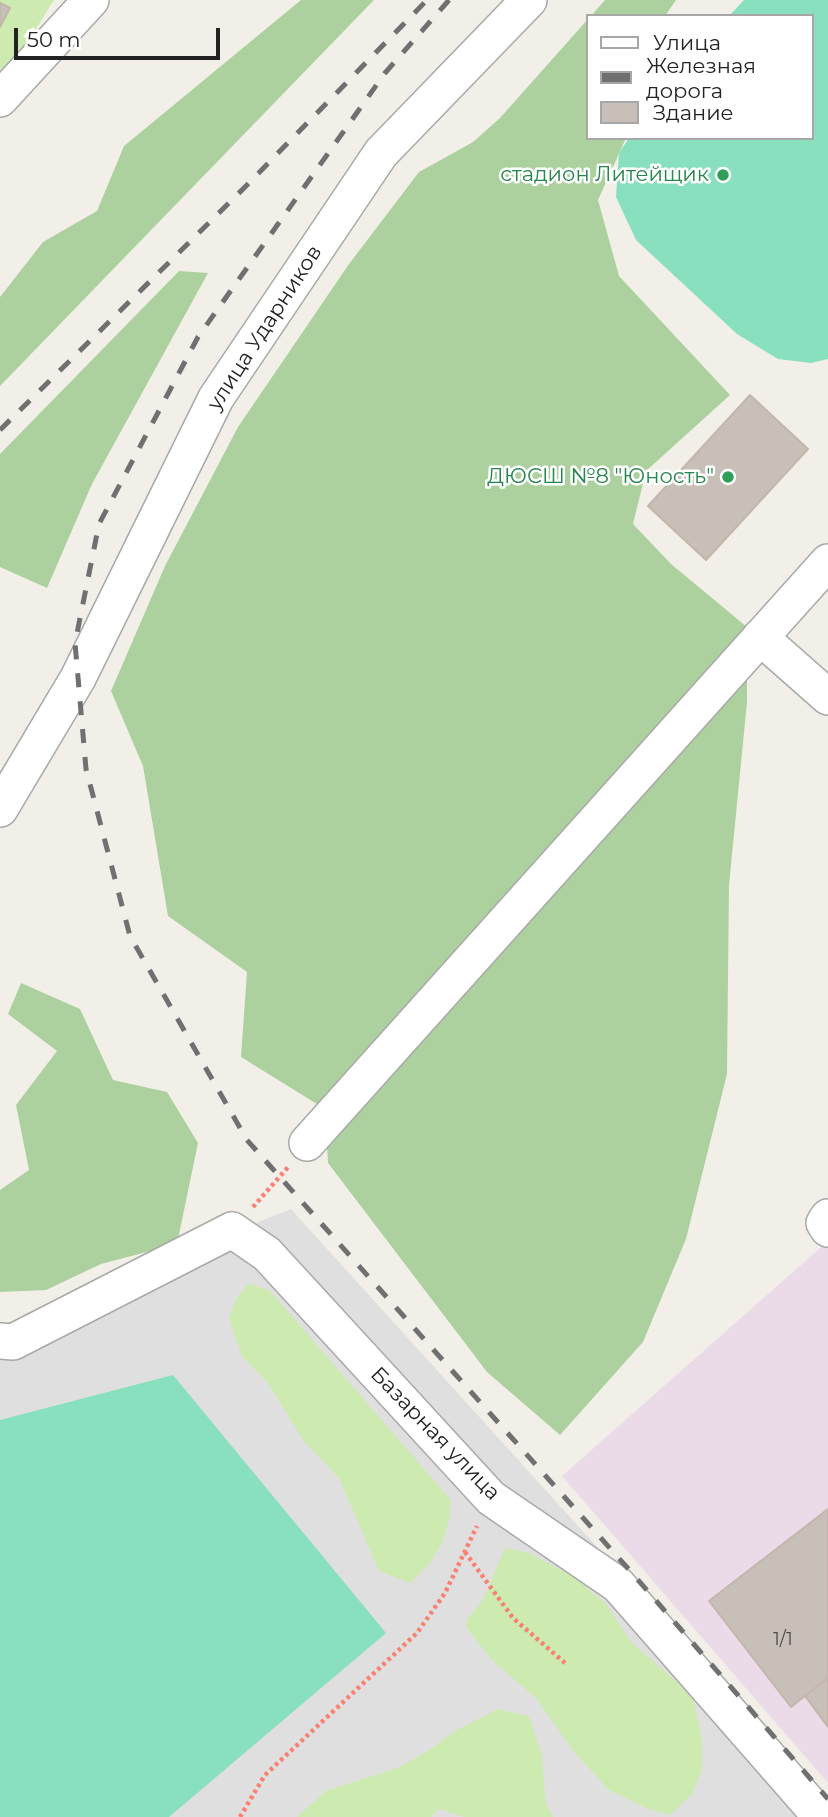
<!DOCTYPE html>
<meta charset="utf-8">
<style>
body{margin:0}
#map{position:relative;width:828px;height:1817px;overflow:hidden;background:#f2efe9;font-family:Montserrat,sans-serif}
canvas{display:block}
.legend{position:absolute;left:586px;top:14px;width:228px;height:126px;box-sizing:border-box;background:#fff;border:2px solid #a7a7a7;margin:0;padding:9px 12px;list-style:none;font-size:21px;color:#222}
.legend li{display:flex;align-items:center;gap:14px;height:35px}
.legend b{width:35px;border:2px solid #a7a7a7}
.scale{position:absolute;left:14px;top:28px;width:206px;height:32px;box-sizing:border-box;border:4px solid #222;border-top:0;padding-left:9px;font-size:21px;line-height:24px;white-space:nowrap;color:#222;-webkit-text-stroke:5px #fff;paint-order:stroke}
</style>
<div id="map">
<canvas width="828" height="1817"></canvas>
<ul class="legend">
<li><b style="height:9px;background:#fff"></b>Улица</li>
<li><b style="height:9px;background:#707070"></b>Железная дорога</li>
<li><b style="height:19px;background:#c7bfb8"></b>Здание</li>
</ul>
<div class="scale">50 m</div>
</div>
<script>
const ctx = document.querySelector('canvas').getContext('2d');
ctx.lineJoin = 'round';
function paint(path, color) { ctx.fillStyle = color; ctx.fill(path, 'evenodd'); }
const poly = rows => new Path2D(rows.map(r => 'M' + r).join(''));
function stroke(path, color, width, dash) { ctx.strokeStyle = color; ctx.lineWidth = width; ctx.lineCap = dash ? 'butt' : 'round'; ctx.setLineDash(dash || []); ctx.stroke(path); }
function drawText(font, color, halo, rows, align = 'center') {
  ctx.font = font + ' Montserrat,sans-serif'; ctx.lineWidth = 5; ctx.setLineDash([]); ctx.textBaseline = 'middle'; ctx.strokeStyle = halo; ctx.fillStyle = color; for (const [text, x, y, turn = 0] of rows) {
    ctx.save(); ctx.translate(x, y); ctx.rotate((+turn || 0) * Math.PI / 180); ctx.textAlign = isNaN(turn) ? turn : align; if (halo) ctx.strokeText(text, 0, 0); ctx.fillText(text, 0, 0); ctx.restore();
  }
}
paint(poly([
 [291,1209,627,1580,828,1817,0,1817,0,1326]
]), '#e0dfdf');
paint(poly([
 [828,1241,828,1783,562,1476]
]), '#ebdbe8');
paint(poly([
 [0,0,54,0,0,86],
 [249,1283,270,1291,450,1499,450,1516,443,1541,431,1562,410,1583,379,1571,339,1478,303,1440,268,1383,242,1356,229,1319,236,1299],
 [505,1548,529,1553,574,1577,606,1604,631,1642,693,1696,702,1741,702,1769,692,1794,670,1815,646,1808,609,1790,574,1752,536,1698,492,1660,466,1627,467,1619,483,1600],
 [498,1709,529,1716,542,1755,546,1804,553,1817,464,1817,439,1809,431,1817,297,1817,326,1791,397,1768,428,1751,455,1731]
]), '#cdebb0');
paint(poly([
 [301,0,374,0,0,386,0,297,43,242,97,211,124,146],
 [605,0,676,0,665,16,591,16],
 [588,19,588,138,626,138,598,200,619,276,730,395,646,471,633,524,671,564,747,627,747,702,729,885,727,1074,686,1239,643,1342,560,1435,487,1372,328,1163,325,1109,241,1057,247,972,168,916,143,766,111,691,165,566,238,427,349,264,419,172,473,142,500,118],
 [179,271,208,273,92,484,47,588,0,567,0,454],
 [21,983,80,1009,113,1080,167,1092,198,1143,177,1244,101,1264,46,1290,0,1292,0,1190,29,1170,16,1105,57,1051,8,1014]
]), '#add19e');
paint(poly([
 [744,0,828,0,828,359,811,363,778,359,737,334,636,240,616,197,619,153,629,138,812,138,812,16,729,16],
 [173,1375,386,1633,169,1817,0,1817,0,1420]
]), '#88e0be');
const building = poly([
 [0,3,10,8,0,27,0,3],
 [750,395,808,449,706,560,648,506,750,395],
 [828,1509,828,1678,791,1707,709,1601,828,1509],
 [828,1678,828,1727,805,1696,828,1678]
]);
paint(building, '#c7bfb8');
stroke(building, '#c4b6ab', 2);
const minor = poly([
 [0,99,91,0],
 [760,637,828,697],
 [0,809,78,678,216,398,381,153,529,0],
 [307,1143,828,562],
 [828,1217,824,1223,828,1229],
 [0,1341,13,1342,232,1230,267,1254,491,1498,618,1585,821,1817]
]);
stroke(minor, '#a9a9a9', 38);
stroke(poly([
 [253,1207,289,1166],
 [465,1552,513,1618,565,1663],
 [240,1817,265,1775,417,1633,445,1593,477,1526]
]), '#fa8072', 4.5, [3.5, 3.5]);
stroke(minor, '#fff', 35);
stroke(poly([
 [449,0,385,73,198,337,99,524,75,643,86,769,130,936,247,1140,632,1573,828,1799],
 [0,430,244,188,427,0]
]), '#707070', 5, [14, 14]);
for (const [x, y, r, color] of [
 [723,175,7,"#2e9e5b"],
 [728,477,7,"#2e9e5b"]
]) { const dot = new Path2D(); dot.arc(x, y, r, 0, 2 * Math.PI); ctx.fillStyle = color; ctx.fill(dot); stroke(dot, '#fff', 2.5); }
drawText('18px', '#4b4948', null, [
 ["1/1",783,1640]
]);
drawText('21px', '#27864d', '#fff', [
 ["стадион Литейщик",709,175],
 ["ДЮСШ №8 \"Юность\"",714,477]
], 'right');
drawText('21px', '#222', '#fff', [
 ["улица Ударников",265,328,-57],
 ["Базарная улица",435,1434,46]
]);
</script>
